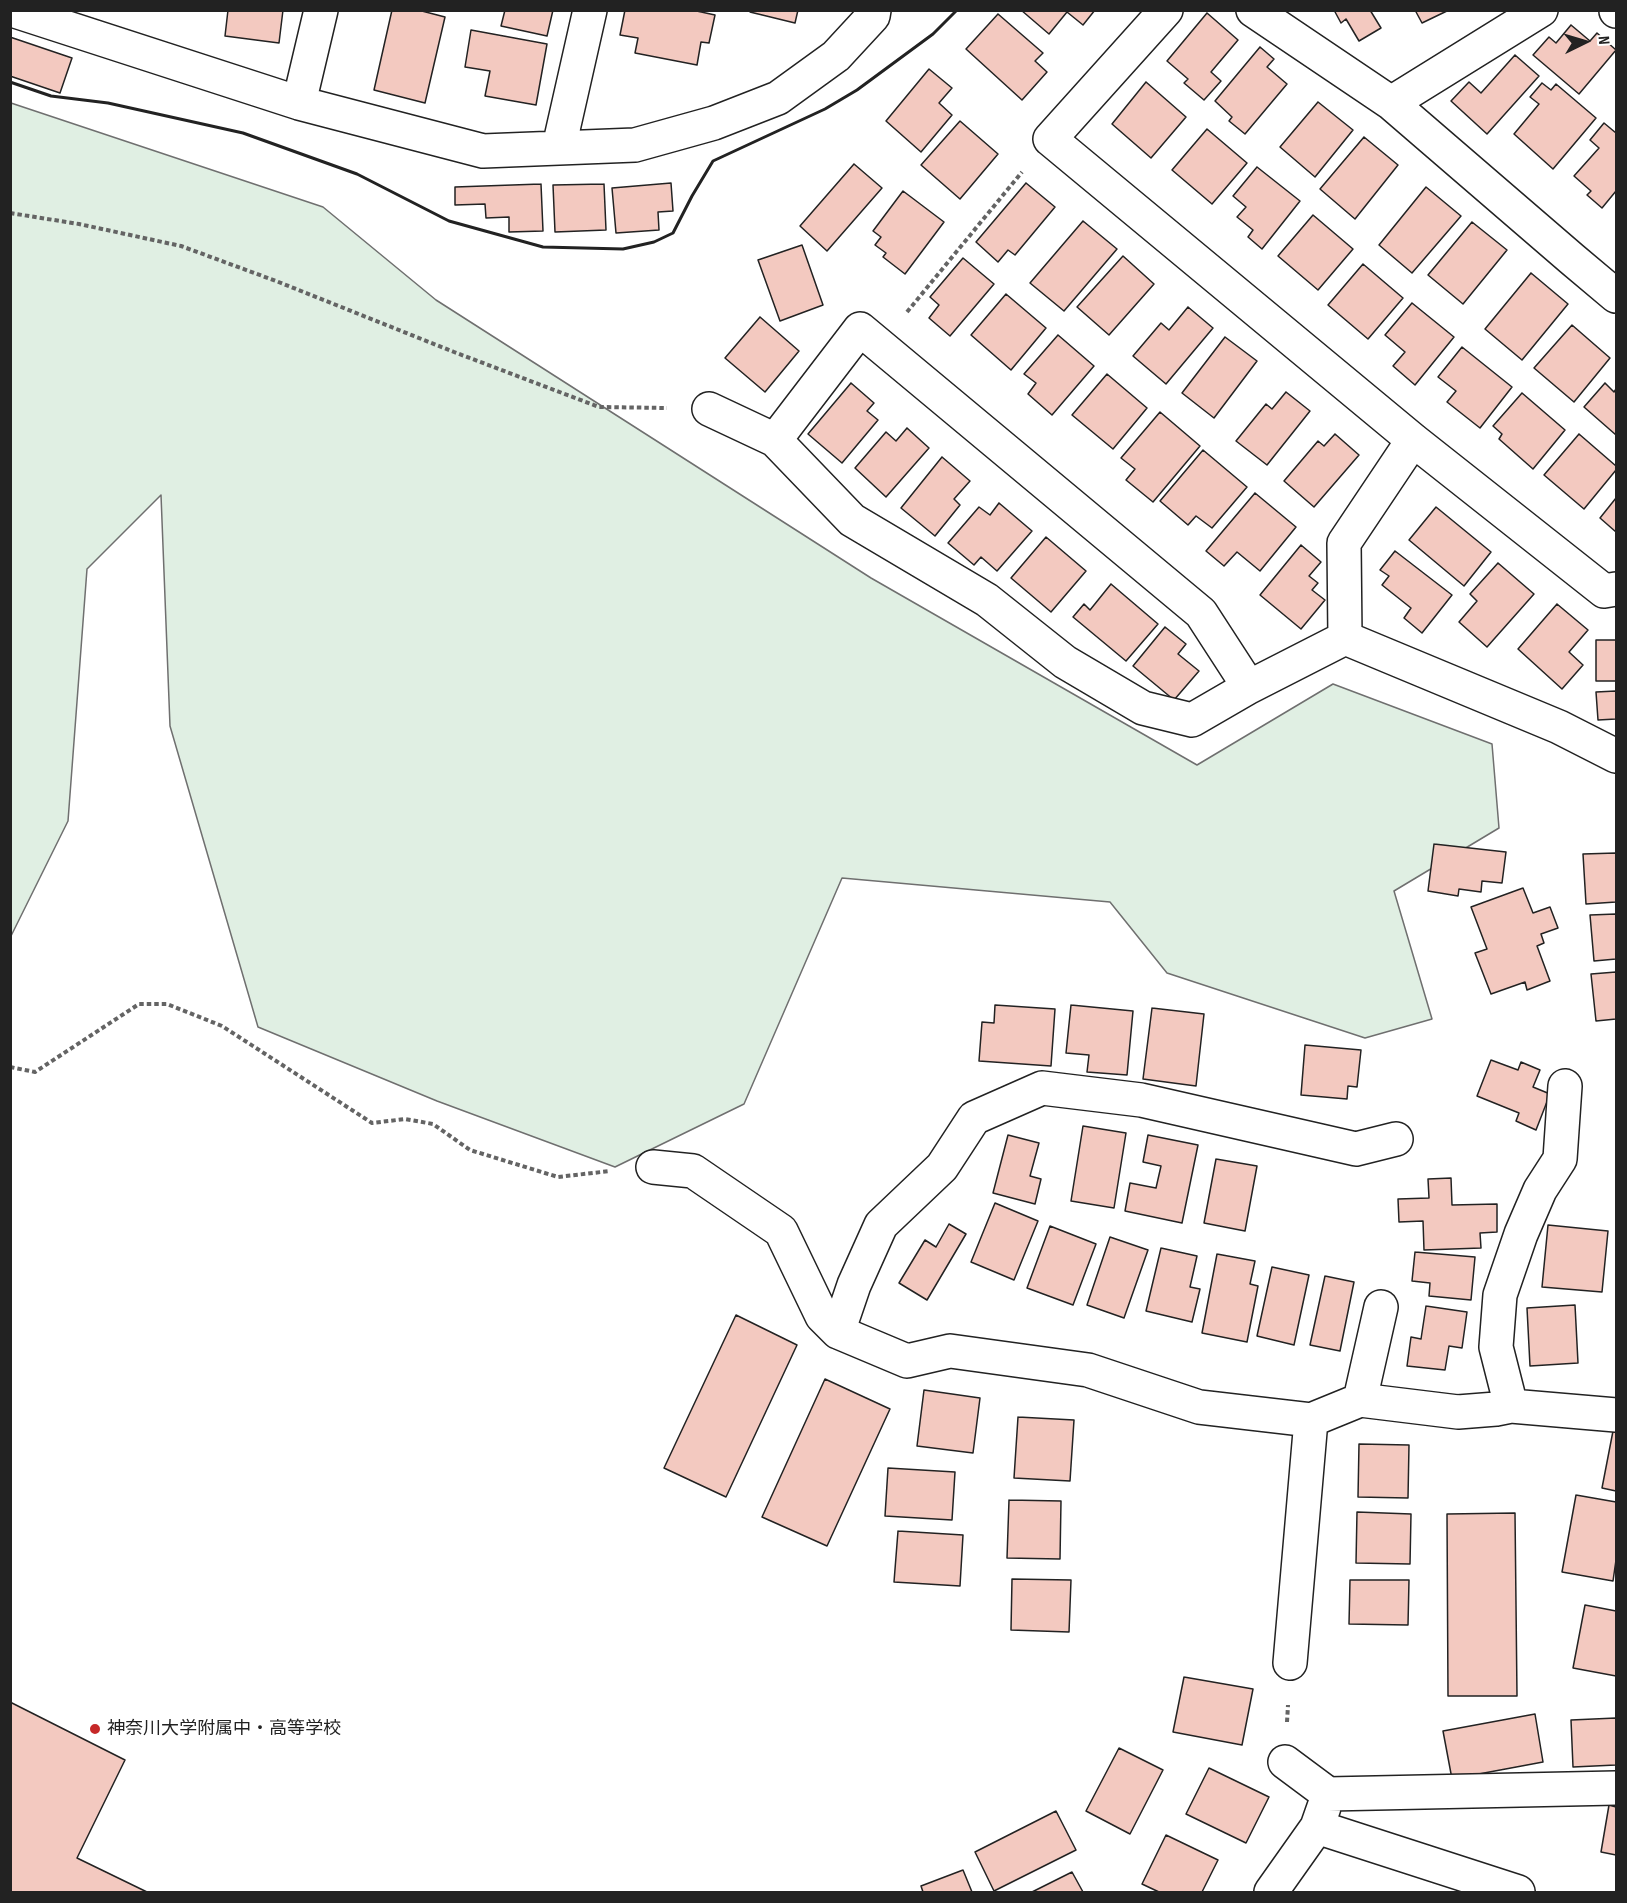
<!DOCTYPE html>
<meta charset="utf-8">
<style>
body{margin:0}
#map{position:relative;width:1627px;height:1903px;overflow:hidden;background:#fff;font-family:"Sofia Sans Condensed",sans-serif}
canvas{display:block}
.frame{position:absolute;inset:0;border:12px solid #222;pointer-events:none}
.north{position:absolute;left:1555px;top:12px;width:60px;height:60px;-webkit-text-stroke:4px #fff;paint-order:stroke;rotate:85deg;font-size:16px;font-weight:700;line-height:24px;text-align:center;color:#222}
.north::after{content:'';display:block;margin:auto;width:21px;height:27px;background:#222;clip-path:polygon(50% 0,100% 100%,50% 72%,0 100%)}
</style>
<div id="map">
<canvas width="1627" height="1903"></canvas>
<div class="frame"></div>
<div class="north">N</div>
</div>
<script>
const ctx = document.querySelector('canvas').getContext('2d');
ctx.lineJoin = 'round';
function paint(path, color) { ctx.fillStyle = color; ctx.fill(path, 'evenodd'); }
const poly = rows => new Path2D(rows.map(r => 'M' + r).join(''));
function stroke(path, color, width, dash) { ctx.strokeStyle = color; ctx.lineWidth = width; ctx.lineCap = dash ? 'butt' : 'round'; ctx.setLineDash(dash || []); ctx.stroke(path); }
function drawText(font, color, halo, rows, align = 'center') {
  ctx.font = font + ' "Sofia Sans Condensed","Noto Sans JP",sans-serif'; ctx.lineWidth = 4.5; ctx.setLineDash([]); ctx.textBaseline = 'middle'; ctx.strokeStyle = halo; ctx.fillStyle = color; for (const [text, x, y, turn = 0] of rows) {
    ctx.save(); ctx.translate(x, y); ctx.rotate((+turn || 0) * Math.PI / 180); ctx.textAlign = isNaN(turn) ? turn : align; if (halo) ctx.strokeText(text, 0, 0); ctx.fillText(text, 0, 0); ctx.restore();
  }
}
const green = poly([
 [11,103,323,207,436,300,871,578,1197,765,1333,684,1492,744,1499,828,1394,891,1432,1019,1365,1038,1167,973,1110,902,842,878,744,1104,615,1167,437,1101,258,1027,170,726,161,495,87,569,68,821,11,936,11,103]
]);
paint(green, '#e0efe3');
stroke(green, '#6f6f6f', 1.5);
const building = poly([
 [228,10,283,10,279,43,225,36,228,10],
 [392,10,418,10,445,17,425,103,374,90,392,10],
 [505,10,553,10,547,36,501,26,505,10],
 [625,10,692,10,715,15,709,43,701,42,697,65,635,53,638,38,620,35,625,10],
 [751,10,798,10,795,23,750,12,751,10],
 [1021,10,1095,10,1083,25,1067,12,1049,34,1021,10],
 [1334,10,1370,10,1381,28,1359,41,1346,19,1341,23,1334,10],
 [1415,10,1449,10,1422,23,1415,10],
 [1207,13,1238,40,1211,72,1221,81,1204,100,1184,83,1188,79,1167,61,1207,13],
 [998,14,1043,53,1035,61,1047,72,1022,100,966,49,998,14],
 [1571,25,1590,41,1597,33,1616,50,1579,94,1533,55,1549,37,1556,43,1571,25],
 [471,30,547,44,536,105,485,96,490,71,465,67,471,30],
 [10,37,72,58,60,93,10,76,10,37],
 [1260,47,1274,59,1267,67,1287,84,1245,134,1229,121,1232,117,1215,101,1260,47],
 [1515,55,1539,76,1487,134,1451,101,1469,82,1481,93,1515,55],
 [929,69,952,88,939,103,952,115,921,152,886,121,929,69],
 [1146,82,1186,117,1151,158,1112,124,1146,82],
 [1542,83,1551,90,1556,84,1596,118,1553,169,1514,134,1539,104,1530,97,1542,83],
 [1318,102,1353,130,1315,177,1280,147,1318,102],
 [960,121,998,154,960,199,921,165,960,121],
 [1604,123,1616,133,1616,191,1602,208,1587,195,1591,191,1574,176,1599,148,1590,140,1604,123],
 [1207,129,1247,163,1212,204,1172,170,1207,129],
 [1364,137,1398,165,1355,219,1320,189,1364,137],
 [854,164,882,188,827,251,800,226,854,164],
 [1257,167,1300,201,1262,249,1248,237,1253,230,1237,217,1246,207,1233,196,1257,167],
 [671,183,673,211,658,212,659,230,616,233,612,188,671,183],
 [1026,183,1055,207,1015,255,1008,250,998,262,976,242,1026,183],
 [541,184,543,231,509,232,509,217,486,218,485,204,455,205,455,187,541,184],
 [604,184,606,230,555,232,553,185,604,184],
 [1426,187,1461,216,1412,273,1379,245,1426,187],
 [903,191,944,222,905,274,883,257,886,253,875,245,881,237,873,231,903,191],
 [1313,215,1353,249,1318,290,1278,256,1313,215],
 [1083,221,1117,249,1064,311,1030,283,1083,221],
 [1472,222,1507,250,1463,304,1428,275,1472,222],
 [802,245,823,305,780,321,758,260,802,245],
 [1123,256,1154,284,1109,335,1077,307,1123,256],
 [963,258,994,284,950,336,929,318,939,305,930,297,963,258],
 [1363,264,1403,298,1368,339,1328,305,1363,264],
 [1531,273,1568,304,1522,360,1485,329,1531,273],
 [1006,294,1046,328,1011,370,971,335,1006,294],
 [1412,303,1454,337,1415,385,1393,366,1405,352,1385,335,1412,303],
 [1188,307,1213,328,1166,384,1133,356,1161,323,1169,330,1188,307],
 [760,317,799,351,765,392,725,358,760,317],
 [1572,325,1610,358,1574,402,1534,368,1572,325],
 [1058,335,1094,366,1052,415,1028,394,1036,383,1024,374,1058,335],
 [1225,337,1257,361,1214,418,1182,393,1225,337],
 [1462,347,1512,387,1480,428,1447,402,1456,391,1438,377,1462,347],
 [1107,374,1147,408,1113,449,1072,415,1107,374],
 [851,383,874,403,867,411,878,420,842,463,808,434,851,383],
 [1605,383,1614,392,1616,389,1616,435,1584,407,1605,383],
 [1286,392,1310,411,1267,465,1236,441,1266,404,1272,409,1286,392],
 [1522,393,1565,430,1533,469,1499,439,1502,434,1493,426,1522,393],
 [1160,412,1200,446,1153,502,1126,480,1135,469,1121,458,1160,412],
 [907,428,929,448,886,497,855,468,886,432,896,441,907,428],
 [1335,434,1359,455,1314,507,1284,481,1318,441,1324,446,1335,434],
 [1579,434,1616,466,1616,470,1584,509,1544,475,1579,434],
 [1203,450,1247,487,1212,528,1196,516,1188,525,1160,501,1203,450],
 [942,457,970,481,954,499,960,505,935,536,901,508,942,457],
 [1255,493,1296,527,1260,571,1237,552,1224,566,1206,551,1255,493],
 [1616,498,1616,532,1600,518,1616,498],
 [999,503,1032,531,997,571,981,557,974,565,948,543,979,507,990,515,999,503],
 [1436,507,1491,552,1464,586,1409,540,1436,507],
 [1046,537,1086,571,1051,612,1011,578,1046,537],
 [1301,545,1321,562,1309,576,1318,583,1312,590,1325,600,1301,629,1260,595,1301,545],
 [1395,551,1452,595,1422,633,1404,618,1411,608,1382,585,1389,576,1380,570,1395,551],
 [1498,563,1534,594,1487,647,1459,622,1477,601,1470,594,1498,563],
 [1111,584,1158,624,1126,661,1073,617,1084,604,1090,610,1111,584],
 [1557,604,1588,630,1569,652,1583,665,1562,689,1518,649,1557,604],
 [1165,627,1186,644,1178,654,1199,671,1174,700,1133,666,1165,627],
 [1596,640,1616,640,1616,681,1596,681,1596,640],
 [1616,691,1616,719,1598,720,1596,692,1616,691],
 [1434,844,1506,852,1502,883,1482,881,1481,892,1459,889,1458,896,1428,891,1434,844],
 [1616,853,1616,902,1586,904,1583,854,1616,853],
 [1523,888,1533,913,1550,907,1558,928,1541,934,1544,943,1537,946,1550,981,1527,990,1525,982,1491,994,1475,953,1487,949,1471,907,1523,888],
 [1616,914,1616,959,1594,961,1590,915,1616,914],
 [1616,972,1616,1019,1596,1021,1591,974,1616,972],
 [995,1005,1055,1009,1051,1066,979,1061,982,1022,994,1023,995,1005],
 [1071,1005,1133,1011,1127,1075,1087,1072,1089,1055,1066,1053,1071,1005],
 [1152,1008,1204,1014,1196,1086,1143,1079,1152,1008],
 [1305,1045,1361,1050,1357,1087,1348,1086,1347,1099,1301,1095,1305,1045],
 [1491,1060,1518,1070,1521,1062,1540,1070,1533,1087,1550,1094,1536,1130,1516,1121,1519,1113,1477,1096,1491,1060],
 [1083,1126,1126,1133,1114,1208,1071,1201,1083,1126],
 [1008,1135,1039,1143,1030,1176,1041,1179,1035,1204,993,1193,1008,1135],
 [1148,1135,1198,1145,1182,1223,1125,1211,1130,1183,1156,1188,1161,1166,1143,1162,1148,1135],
 [1216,1159,1257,1166,1245,1231,1204,1223,1216,1159],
 [1451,1178,1452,1205,1497,1204,1497,1232,1480,1233,1481,1248,1424,1250,1423,1221,1399,1222,1398,1199,1429,1198,1428,1179,1451,1178],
 [995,1203,1038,1221,1014,1280,971,1262,995,1203],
 [949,1224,966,1234,927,1300,899,1283,925,1240,936,1247,949,1224],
 [1548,1225,1608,1231,1602,1292,1542,1287,1548,1225],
 [1050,1226,1096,1244,1073,1305,1027,1288,1050,1226],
 [1110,1237,1148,1250,1124,1318,1087,1305,1110,1237],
 [1161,1248,1197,1256,1190,1287,1200,1289,1192,1322,1146,1311,1161,1248],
 [1415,1252,1475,1257,1471,1300,1429,1296,1430,1283,1412,1281,1415,1252],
 [1217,1254,1255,1261,1250,1284,1258,1286,1247,1342,1202,1333,1217,1254],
 [1272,1267,1309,1275,1294,1345,1257,1336,1272,1267],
 [1325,1276,1354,1282,1340,1351,1310,1345,1325,1276],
 [1575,1305,1578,1363,1530,1366,1527,1308,1575,1305],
 [1426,1306,1467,1312,1462,1348,1449,1346,1445,1370,1407,1366,1411,1337,1421,1339,1426,1306],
 [736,1315,797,1345,726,1497,664,1468,736,1315],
 [825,1379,890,1409,827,1546,762,1517,825,1379],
 [924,1390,980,1398,973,1453,917,1446,924,1390],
 [1018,1417,1074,1420,1070,1481,1014,1478,1018,1417],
 [1613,1431,1616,1432,1616,1491,1602,1488,1613,1431],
 [1359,1444,1409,1445,1408,1498,1358,1497,1359,1444],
 [888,1468,955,1472,952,1520,885,1516,888,1468],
 [1576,1495,1616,1502,1616,1560,1613,1581,1562,1572,1576,1495],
 [1009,1500,1061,1501,1060,1559,1007,1558,1009,1500],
 [1357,1512,1411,1514,1410,1564,1356,1563,1357,1512],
 [1515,1513,1517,1696,1448,1696,1447,1514,1515,1513],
 [898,1531,963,1535,960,1586,894,1582,898,1531],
 [1012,1579,1071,1580,1069,1632,1011,1630,1012,1579],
 [1350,1580,1409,1580,1408,1625,1349,1624,1350,1580],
 [1585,1605,1616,1611,1616,1676,1573,1668,1585,1605],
 [1184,1677,1253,1689,1242,1745,1173,1732,1184,1677],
 [10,1702,125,1760,77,1858,147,1892,10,1892,10,1702],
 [1535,1714,1543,1762,1452,1779,1443,1731,1535,1714],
 [1616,1718,1616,1765,1573,1767,1571,1720,1616,1718],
 [1119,1748,1163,1770,1130,1834,1086,1811,1119,1748],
 [1209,1768,1269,1797,1246,1843,1186,1814,1209,1768],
 [1609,1805,1616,1807,1616,1855,1601,1852,1609,1805],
 [1056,1811,1076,1850,994,1891,975,1852,1056,1811],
 [1166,1835,1218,1860,1202,1892,1159,1892,1142,1884,1166,1835],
 [963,1870,972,1892,923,1892,921,1886,963,1870],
 [1072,1872,1083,1892,1032,1892,1072,1872]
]);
paint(building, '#f3c9c0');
stroke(building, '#222', 1.5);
const minor = poly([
 [12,10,299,103,483,151,635,145,714,123,778,98,836,56,873,16,874,10],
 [1166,10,1050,139,1413,440,1604,591,1616,589],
 [1253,10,1391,103,1572,259,1616,296],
 [1616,10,1616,11],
 [299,103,321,10],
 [1391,103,1541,10],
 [559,147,590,10],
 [709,409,775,440,852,520,987,600,1065,662,1143,708,1192,720,1249,687],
 [775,440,860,329,1201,613,1249,687,1345,638],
 [1413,440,1344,543,1345,638,1559,727,1616,756],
 [653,1167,693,1171,781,1231,822,1316,838,1332,907,1361,950,1351,1088,1370,1199,1407,1311,1420,1360,1400,1458,1412,1496,1409,1511,1406,1616,1415],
 [838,1332,854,1285,881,1225,942,1167,974,1118,1042,1088,1141,1100,1356,1149,1396,1139],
 [1360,1400,1381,1307],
 [1511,1406,1496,1347,1500,1295,1521,1234,1540,1190,1560,1159,1565,1086],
 [1290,1663,1311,1420],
 [1285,1762,1328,1794,1616,1788],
 [1317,1827,1518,1892],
 [1271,1892,1317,1827,1324,1807]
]);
stroke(minor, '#222', 36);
stroke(poly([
 [10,213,79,224,181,246,276,281,454,352,599,407,667,408],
 [907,312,1022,172],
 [10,1067,35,1072,139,1004,167,1004,222,1026,372,1123,405,1119,433,1124,470,1150,558,1177,610,1171],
 [1287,1722,1288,1705]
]), '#646464', 4, [4.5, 3]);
stroke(minor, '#fff', 33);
stroke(poly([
 [10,82,51,96,108,103,243,133,357,174,449,221,543,247,623,249,654,242,673,233,692,196,713,161,825,109,857,90,933,34,957,10]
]), '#222', 3);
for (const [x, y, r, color] of [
 [95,1729,6,"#c62828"]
]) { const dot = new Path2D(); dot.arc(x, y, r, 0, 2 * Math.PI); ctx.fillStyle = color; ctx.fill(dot); stroke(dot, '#fff', 2); }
drawText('18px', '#222', '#fff', [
 ["神奈川大学附属中・高等学校",107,1729]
], 'left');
</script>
